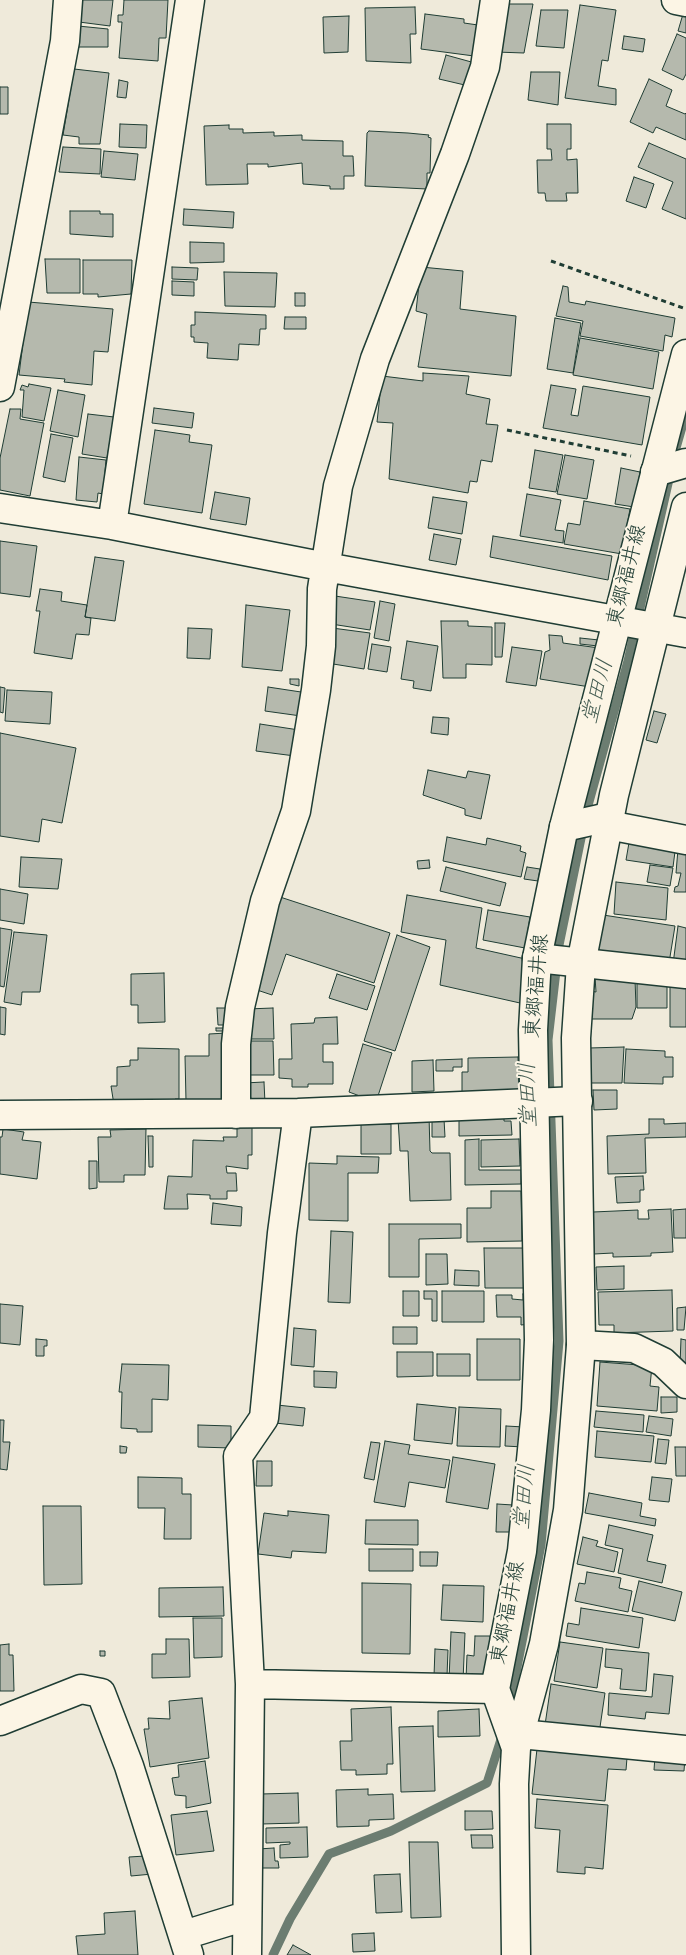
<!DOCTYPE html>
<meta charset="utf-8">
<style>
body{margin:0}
canvas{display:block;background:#efeada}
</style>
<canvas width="686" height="1955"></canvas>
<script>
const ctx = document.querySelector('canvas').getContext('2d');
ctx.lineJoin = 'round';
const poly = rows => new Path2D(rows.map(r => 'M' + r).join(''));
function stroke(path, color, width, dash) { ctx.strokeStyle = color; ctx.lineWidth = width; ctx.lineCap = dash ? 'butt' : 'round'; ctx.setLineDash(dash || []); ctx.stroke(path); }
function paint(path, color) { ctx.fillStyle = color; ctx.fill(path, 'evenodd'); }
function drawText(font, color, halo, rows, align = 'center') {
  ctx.font = font + ' "Indie Flower","Klee One",sans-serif'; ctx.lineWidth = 4; ctx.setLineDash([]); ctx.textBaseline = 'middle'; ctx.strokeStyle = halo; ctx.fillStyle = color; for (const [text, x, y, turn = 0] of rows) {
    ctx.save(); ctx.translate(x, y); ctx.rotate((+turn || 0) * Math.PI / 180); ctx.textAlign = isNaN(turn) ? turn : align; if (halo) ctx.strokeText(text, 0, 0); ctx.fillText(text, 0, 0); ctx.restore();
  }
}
stroke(poly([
 [509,1708,541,1545,559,1341,548,1040,559,945,587,809,628,661,676,448,686,413],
 [273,1955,290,1919,329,1854,391,1831,487,1783,503,1733]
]), '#6c7d71', 9);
const building = poly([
 [80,0,113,0,110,26,79,22,80,0],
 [124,0,168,0,166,38,159,38,158,61,119,58,122,22,118,22,118,15,123,15,124,0],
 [503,4,533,4,524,53,496,52,503,4],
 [580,5,616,10,608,61,602,60,598,86,616,89,616,105,565,98,580,5],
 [415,7,416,34,410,34,411,63,366,61,365,8,415,7],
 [541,10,568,10,564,48,536,46,541,10],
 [425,14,464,19,464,23,478,25,474,56,421,49,425,14],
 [683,14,686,15,686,33,678,31,683,14],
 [349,16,348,52,324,53,323,17,349,16],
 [78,26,108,29,108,47,76,47,78,26],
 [677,34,686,38,686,74,683,80,662,70,677,34],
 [624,36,645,39,643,52,622,49,624,36],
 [446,55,475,63,469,86,439,79,446,55],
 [74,69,109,73,100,144,79,144,79,137,63,135,74,69],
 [531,72,560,72,558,105,528,100,531,72],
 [649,79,672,90,666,106,685,114,686,113,686,140,656,127,653,133,630,122,649,79],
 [119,80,128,82,126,98,117,97,119,80],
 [0,87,8,87,8,114,0,114,0,87],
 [120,124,147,125,146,148,119,147,120,124],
 [547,124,571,124,571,149,567,149,567,160,577,159,578,193,566,193,567,201,546,201,545,193,538,193,537,160,552,160,551,149,547,149,547,124],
 [229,125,229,129,243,129,243,133,274,132,274,136,302,135,302,140,343,141,343,156,353,156,354,176,344,176,344,189,330,189,330,186,303,184,302,163,268,167,268,164,247,164,248,184,206,185,204,126,229,125],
 [369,131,408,133,429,135,428,137,431,138,430,173,427,173,427,189,365,186,367,133,369,131],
 [649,143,686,159,686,219,662,209,673,182,638,167,649,143],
 [63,147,101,149,100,174,59,172,63,147],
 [104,151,138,154,135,180,101,177,104,151],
 [634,177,654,184,646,208,626,201,634,177],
 [184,209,234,212,233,228,183,225,184,209],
 [70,211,100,211,100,214,113,214,113,237,70,234,70,211],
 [190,242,224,243,224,262,190,263,190,242],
 [45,259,80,259,80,293,47,293,45,259],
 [83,260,132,260,131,294,98,297,98,294,83,294,83,260],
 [172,267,198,268,197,280,172,279,172,267],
 [421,267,463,271,460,309,516,316,511,376,418,367,427,314,416,311,421,267],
 [224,272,277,273,275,307,225,306,224,272],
 [172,281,194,282,194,296,172,295,172,281],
 [563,286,568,287,569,302,585,305,586,301,675,318,672,337,665,335,663,351,580,336,583,321,556,316,563,286],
 [295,293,305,293,305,306,295,306,295,293],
 [28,302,113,309,108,352,94,351,92,385,64,382,65,379,19,375,28,302],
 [195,312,266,315,266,329,260,329,259,345,239,344,238,360,207,358,208,343,194,342,194,337,191,337,191,325,195,325,195,312],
 [285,317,306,317,306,329,284,329,285,317],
 [555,318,581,323,573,373,547,369,555,318],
 [580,338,659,352,653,389,573,375,580,338],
 [423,373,469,376,466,394,490,399,486,424,498,425,492,462,481,460,477,482,470,481,468,493,389,479,393,423,377,422,382,376,423,381,423,373],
 [29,384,51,388,44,421,22,417,24,390,20,390,22,385,28,387,29,384],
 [551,385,576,389,571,415,578,416,583,386,650,397,642,445,543,428,551,385],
 [58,390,85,395,78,437,50,431,58,390],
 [154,408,194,413,192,428,152,423,154,408],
 [10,409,21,409,20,419,44,423,30,496,0,490,0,458,10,409],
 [88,414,114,417,107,458,82,454,88,414],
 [155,430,190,435,189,442,212,445,202,513,144,504,155,430],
 [51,434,73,438,65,482,43,477,51,434],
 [535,450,563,455,556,492,529,488,535,450],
 [565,455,594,460,587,499,557,494,565,455],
 [79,457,106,460,103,494,98,493,97,502,76,500,79,457],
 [621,468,640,472,634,507,615,504,621,468],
 [215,492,250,498,246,525,210,519,215,492],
 [527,494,561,500,555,530,564,531,563,543,520,536,527,494],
 [433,497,467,502,462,534,428,528,433,497],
 [584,501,630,509,622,554,564,544,568,523,580,525,584,501],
 [434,534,461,539,456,565,429,560,434,534],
 [493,536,612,556,608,580,490,557,493,536],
 [0,541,37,546,30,597,0,593,0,541],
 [95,557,124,561,115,621,85,617,95,557],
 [40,589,62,592,61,601,87,605,85,617,91,618,89,635,76,634,72,659,34,653,40,611,36,611,40,589],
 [335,596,375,602,370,630,331,624,335,596],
 [380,601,395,604,389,641,374,638,380,601],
 [246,605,290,610,282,671,242,667,246,605],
 [441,621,468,621,468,626,492,627,492,665,466,664,466,678,443,678,441,621],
 [495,623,505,623,502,657,495,657,495,623],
 [188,628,212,629,210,659,187,658,188,628],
 [332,628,370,633,364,669,327,663,332,628],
 [549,635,562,636,563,643,599,648,590,687,540,679,545,652,550,650,549,635],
 [580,638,599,640,598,646,580,644,580,638],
 [407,641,438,646,431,691,413,688,414,681,401,679,407,641],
 [372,644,391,647,387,672,368,669,372,644],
 [512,647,542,651,536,686,506,682,512,647],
 [290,679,299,679,299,686,290,684,290,679],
 [0,687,5,688,3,713,0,712,0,687],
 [268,687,301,692,301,716,265,711,268,687],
 [7,690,52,692,50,724,5,721,7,690],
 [654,711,666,714,657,743,646,740,654,711],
 [433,717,449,718,448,735,431,733,433,717],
 [260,724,299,730,295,756,256,751,260,724],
 [0,733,76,748,62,823,42,819,39,842,0,836,0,733],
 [428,770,466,778,468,771,490,775,481,819,465,815,465,809,423,795,428,770],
 [447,837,486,845,487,838,521,846,520,851,526,853,521,877,443,861,447,837],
 [630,837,676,844,673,867,626,860,630,837],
 [678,849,686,849,686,892,674,892,675,887,678,886,681,873,676,873,678,849],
 [21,857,62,859,58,889,19,887,21,857],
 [429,860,430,868,418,869,417,861,429,860],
 [650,865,673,868,670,886,647,882,650,865],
 [446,867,506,883,500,906,440,891,446,867],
 [527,867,540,869,538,881,524,879,527,867],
 [616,882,668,888,666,920,614,914,616,882],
 [0,889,28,894,24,924,0,920,0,889],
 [407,895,482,908,476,948,530,960,520,1003,440,985,446,940,401,932,407,895],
 [277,896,390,933,374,983,286,954,272,995,248,987,277,896],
 [488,910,530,917,525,948,483,940,488,910],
 [603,915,675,926,669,963,598,953,603,915],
 [678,926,686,928,686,965,673,964,678,926],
 [0,928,12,930,4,987,0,986,0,928],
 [14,932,47,935,40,992,22,992,21,1005,4,1002,14,932],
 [397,935,430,947,395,1051,364,1041,397,935],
 [164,973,165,1022,138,1023,138,1005,131,1005,131,974,164,973],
 [337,974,375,986,367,1010,329,998,337,974],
 [595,977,635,979,636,1007,632,1019,591,1019,591,991,596,992,595,977],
 [637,981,667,981,667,1008,637,1008,637,981],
 [670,981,686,982,686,1027,670,1027,670,981],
 [0,1007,6,1008,5,1035,0,1034,0,1007],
 [217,1008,229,1008,229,1025,218,1025,217,1008],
 [273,1008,274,1039,248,1039,247,1009,273,1008],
 [337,1017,338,1044,323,1044,323,1062,333,1062,333,1084,308,1084,308,1087,292,1087,292,1079,279,1078,279,1059,292,1059,291,1024,314,1023,315,1018,337,1017],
 [216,1028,226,1028,226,1031,216,1031,216,1028],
 [227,1033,223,1105,186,1101,185,1056,209,1056,209,1034,227,1033],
 [246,1041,273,1041,274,1075,246,1075,246,1041],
 [363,1044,392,1053,376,1102,349,1092,363,1044],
 [624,1047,622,1083,590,1083,589,1048,624,1047],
 [138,1048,179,1049,179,1099,175,1099,175,1104,114,1105,111,1086,117,1086,117,1067,130,1066,130,1060,138,1060,138,1048],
 [626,1049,665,1051,665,1057,673,1057,673,1077,663,1077,663,1084,624,1083,626,1049],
 [518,1057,519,1093,462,1094,462,1072,468,1072,468,1058,518,1057],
 [462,1059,462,1067,453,1067,453,1071,436,1071,436,1060,462,1059],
 [433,1060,434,1091,412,1092,412,1061,433,1060],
 [264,1082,265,1103,245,1104,244,1083,264,1082],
 [593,1090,617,1090,617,1109,594,1110,593,1090],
 [504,1113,504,1121,511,1121,512,1135,459,1136,459,1114,504,1113],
 [429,1116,430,1151,432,1153,450,1153,451,1200,410,1201,408,1151,400,1151,398,1119,429,1116],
 [432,1119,444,1119,445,1137,432,1137,432,1119],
 [649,1119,664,1119,664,1124,686,1123,686,1137,645,1138,646,1173,608,1174,607,1136,649,1134,649,1119],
 [361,1124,391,1124,391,1154,361,1154,361,1124],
 [237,1125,252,1125,252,1155,248,1155,248,1169,226,1166,227,1173,236,1173,237,1191,227,1191,227,1199,210,1199,210,1195,187,1194,188,1209,164,1209,168,1176,192,1177,193,1140,224,1141,223,1137,237,1137,237,1125],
 [3,1129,24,1132,22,1140,41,1142,37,1179,0,1174,0,1137,2,1137,3,1129],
 [146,1129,145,1175,124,1175,124,1182,99,1182,98,1137,111,1137,110,1130,146,1129],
 [148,1136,153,1136,153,1167,149,1167,148,1136],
 [479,1139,479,1170,521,1170,521,1184,465,1185,465,1140,479,1139],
 [519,1139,520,1166,481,1167,481,1140,519,1139],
 [337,1156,379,1157,378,1173,348,1173,348,1221,309,1220,309,1163,337,1164,337,1156],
 [89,1161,97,1161,97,1188,89,1189,89,1161],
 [643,1176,644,1190,640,1190,640,1202,617,1203,615,1177,643,1176],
 [491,1191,521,1191,522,1241,467,1242,467,1208,491,1208,491,1191],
 [213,1203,242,1207,241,1226,211,1224,213,1203],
 [671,1209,673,1252,651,1253,651,1256,613,1257,613,1253,594,1254,593,1212,638,1210,638,1219,649,1219,648,1210,671,1209],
 [686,1209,686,1238,674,1238,673,1210,686,1209],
 [389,1224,461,1224,461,1238,419,1239,419,1277,389,1277,389,1224],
 [331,1231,353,1232,350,1303,328,1302,331,1231],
 [484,1248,529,1248,530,1288,485,1288,484,1248],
 [426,1254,447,1254,448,1284,426,1285,426,1254],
 [624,1266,624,1289,597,1290,596,1267,624,1266],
 [455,1270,479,1271,479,1286,454,1285,455,1270],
 [672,1290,673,1331,614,1333,614,1325,599,1325,598,1292,672,1290],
 [403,1291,419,1291,419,1316,403,1316,403,1291],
 [424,1291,437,1291,437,1321,432,1321,432,1299,424,1299,424,1291],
 [442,1291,484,1291,484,1322,442,1322,442,1291],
 [523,1294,530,1294,530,1324,521,1325,521,1317,497,1317,496,1295,512,1295,512,1299,523,1300,523,1294],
 [0,1304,23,1306,20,1345,0,1343,0,1304],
 [686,1307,684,1330,677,1330,677,1308,686,1307],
 [393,1327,417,1327,417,1344,393,1344,393,1327],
 [294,1328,316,1330,314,1367,291,1365,294,1328],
 [36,1339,47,1340,47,1346,44,1346,44,1356,36,1356,36,1339],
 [477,1339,520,1339,520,1380,477,1380,477,1339],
 [681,1339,686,1340,686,1366,680,1365,681,1339],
 [397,1352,433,1352,433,1376,397,1377,397,1352],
 [437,1354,470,1354,470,1376,437,1376,437,1354],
 [600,1362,652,1366,650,1386,659,1387,657,1411,597,1406,600,1362],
 [122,1364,169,1365,168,1400,152,1399,152,1432,137,1432,137,1429,121,1428,122,1392,119,1392,122,1364],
 [314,1371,337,1372,336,1388,314,1387,314,1371],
 [661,1397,677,1397,677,1412,661,1413,661,1397],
 [417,1404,456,1408,452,1444,414,1440,417,1404],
 [277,1405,305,1408,303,1426,275,1423,277,1405],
 [459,1407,501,1409,500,1447,457,1446,459,1407],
 [596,1411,644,1415,643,1432,594,1427,596,1411],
 [649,1416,673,1419,671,1436,646,1432,649,1416],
 [0,1420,4,1420,3,1442,10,1442,7,1470,0,1469,0,1420],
 [198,1425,231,1426,231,1448,198,1447,198,1425],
 [506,1426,524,1427,523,1447,505,1446,506,1426],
 [597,1431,654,1436,651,1462,595,1457,597,1431],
 [658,1439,669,1440,666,1464,655,1463,658,1439],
 [385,1441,410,1445,408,1454,450,1460,445,1488,409,1482,405,1507,374,1502,385,1441],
 [371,1442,380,1443,374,1480,364,1478,371,1442],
 [120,1446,127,1447,126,1453,120,1453,120,1446],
 [675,1447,686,1447,686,1476,676,1476,675,1447],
 [453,1457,495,1464,488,1509,446,1502,453,1457],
 [257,1461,272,1461,272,1486,256,1486,257,1461],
 [138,1477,182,1478,182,1494,191,1494,191,1539,164,1539,165,1508,138,1508,138,1477],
 [652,1477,672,1479,669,1502,649,1500,652,1477],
 [589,1493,642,1503,640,1516,656,1519,655,1526,585,1513,589,1493],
 [497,1504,513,1505,512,1532,496,1532,497,1504],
 [43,1506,81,1506,82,1584,44,1585,43,1506],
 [288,1511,329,1515,326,1553,292,1551,291,1558,258,1554,264,1513,288,1516,288,1511],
 [366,1520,418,1520,418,1545,365,1544,366,1520],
 [609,1525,653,1535,647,1561,666,1565,662,1583,618,1573,623,1549,605,1545,609,1525],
 [583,1537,598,1541,596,1546,618,1552,614,1572,577,1564,583,1537],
 [369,1549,413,1549,413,1571,369,1571,369,1549],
 [420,1552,438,1552,437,1566,420,1566,420,1552],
 [587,1572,621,1578,619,1588,632,1591,628,1612,575,1601,579,1583,585,1584,587,1572],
 [639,1581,682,1592,675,1621,632,1611,639,1581],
 [362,1583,411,1584,410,1654,362,1653,362,1583],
 [443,1585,484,1586,483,1622,441,1620,443,1585],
 [223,1587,224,1616,159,1617,159,1588,223,1587],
 [581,1608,643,1618,639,1648,566,1636,568,1623,579,1625,581,1608],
 [193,1618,222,1618,222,1657,194,1658,193,1618],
 [451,1632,465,1633,463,1681,449,1680,451,1632],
 [475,1636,490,1636,488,1680,466,1679,467,1655,474,1656,475,1636],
 [166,1639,189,1639,190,1677,152,1678,152,1654,166,1654,166,1639],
 [560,1642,603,1648,597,1688,554,1681,560,1642],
 [9,1644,9,1655,13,1655,14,1691,0,1691,0,1645,9,1644],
 [435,1649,448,1650,447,1676,434,1676,435,1649],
 [606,1649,649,1653,646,1691,620,1689,622,1669,605,1667,606,1649],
 [100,1651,105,1651,105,1656,100,1656,100,1651],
 [654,1674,673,1676,669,1714,646,1712,645,1719,608,1715,609,1693,652,1697,654,1674],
 [551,1684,605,1693,599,1734,545,1725,551,1684],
 [202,1698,209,1758,150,1767,144,1729,149,1729,148,1718,170,1719,169,1701,202,1698],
 [391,1707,393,1764,387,1764,387,1774,356,1775,356,1770,341,1770,340,1741,352,1741,351,1709,391,1707],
 [479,1709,480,1736,438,1737,438,1711,479,1709],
 [433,1726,435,1791,401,1792,399,1727,433,1726],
 [537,1749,627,1758,626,1770,608,1769,605,1801,532,1794,537,1749],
 [655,1756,685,1757,684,1771,654,1770,655,1756],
 [205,1761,211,1803,186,1808,186,1796,175,1795,172,1778,179,1777,178,1765,205,1761],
 [368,1789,368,1795,393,1794,394,1819,369,1820,369,1826,337,1827,336,1790,368,1789],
 [298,1793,299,1823,261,1824,261,1794,298,1793],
 [537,1799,608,1805,603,1869,585,1867,585,1874,557,1872,560,1830,535,1828,537,1799],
 [207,1811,214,1851,176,1855,171,1815,207,1811],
 [465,1811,492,1811,493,1829,465,1830,465,1811],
 [307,1827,308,1857,280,1858,280,1845,290,1844,290,1842,266,1843,266,1828,307,1827],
 [471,1835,492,1835,493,1848,472,1848,471,1835],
 [409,1842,438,1842,441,1917,411,1918,409,1842],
 [274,1848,275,1861,278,1861,279,1868,258,1868,258,1849,274,1848],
 [162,1855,163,1873,131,1876,129,1857,162,1855],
 [400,1874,402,1912,376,1913,374,1875,400,1874],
 [135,1911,138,1955,78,1955,76,1936,105,1934,104,1913,135,1911],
 [374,1933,375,1951,353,1952,352,1934,374,1933],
 [293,1945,311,1955,287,1955,293,1945]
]);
paint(building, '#b5b9ad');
stroke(building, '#1f3d34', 1);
const minor = poly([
 [676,0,686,2],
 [0,387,65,41,68,0],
 [655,472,686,463],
 [0,508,112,525,326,567,686,633],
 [112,525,190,0],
 [608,825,686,840],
 [564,827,609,817],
 [537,958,686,974],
 [236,1114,236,1044,240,1007,265,901,296,811,316,690,321,646,322,589,338,486,375,359,455,154,485,67,495,0],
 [0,1115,298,1113,578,1101],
 [581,1345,634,1348,663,1362,686,1384],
 [250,1684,238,1456,264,1418,282,1233,298,1113],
 [0,1721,81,1689,101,1693,129,1766,189,1955],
 [520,1734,686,1750],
 [184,1935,246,1916],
 [247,1955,250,1684,495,1689]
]);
const major = poly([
 [516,1748,495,1689,522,1551,536,1410,539,1340,533,1030,537,958,564,827,686,354],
 [516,1955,514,1784,516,1748,544,1644,568,1510,581,1345,576,1038,581,964,614,795,686,507]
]);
stroke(minor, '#1f3d34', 31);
stroke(major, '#1f3d34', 31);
stroke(poly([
 [551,261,686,309],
 [507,430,631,456]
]), '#1f3d34', 3, [5, 4]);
stroke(minor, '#fcf5e5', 28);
stroke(major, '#fcf5e5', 28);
drawText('21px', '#1f3d34', '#fcf5e5', [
 ["東郷福井線",629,576,-76],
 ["東郷福井線",539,986,-85],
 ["東郷福井線",510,1613,-79]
]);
drawText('italic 22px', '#455d53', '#fcf5e5', [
 ["堂田川",600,692,-75],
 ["堂田川",531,1095,-92],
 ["堂田川",527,1497,-85]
]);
</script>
